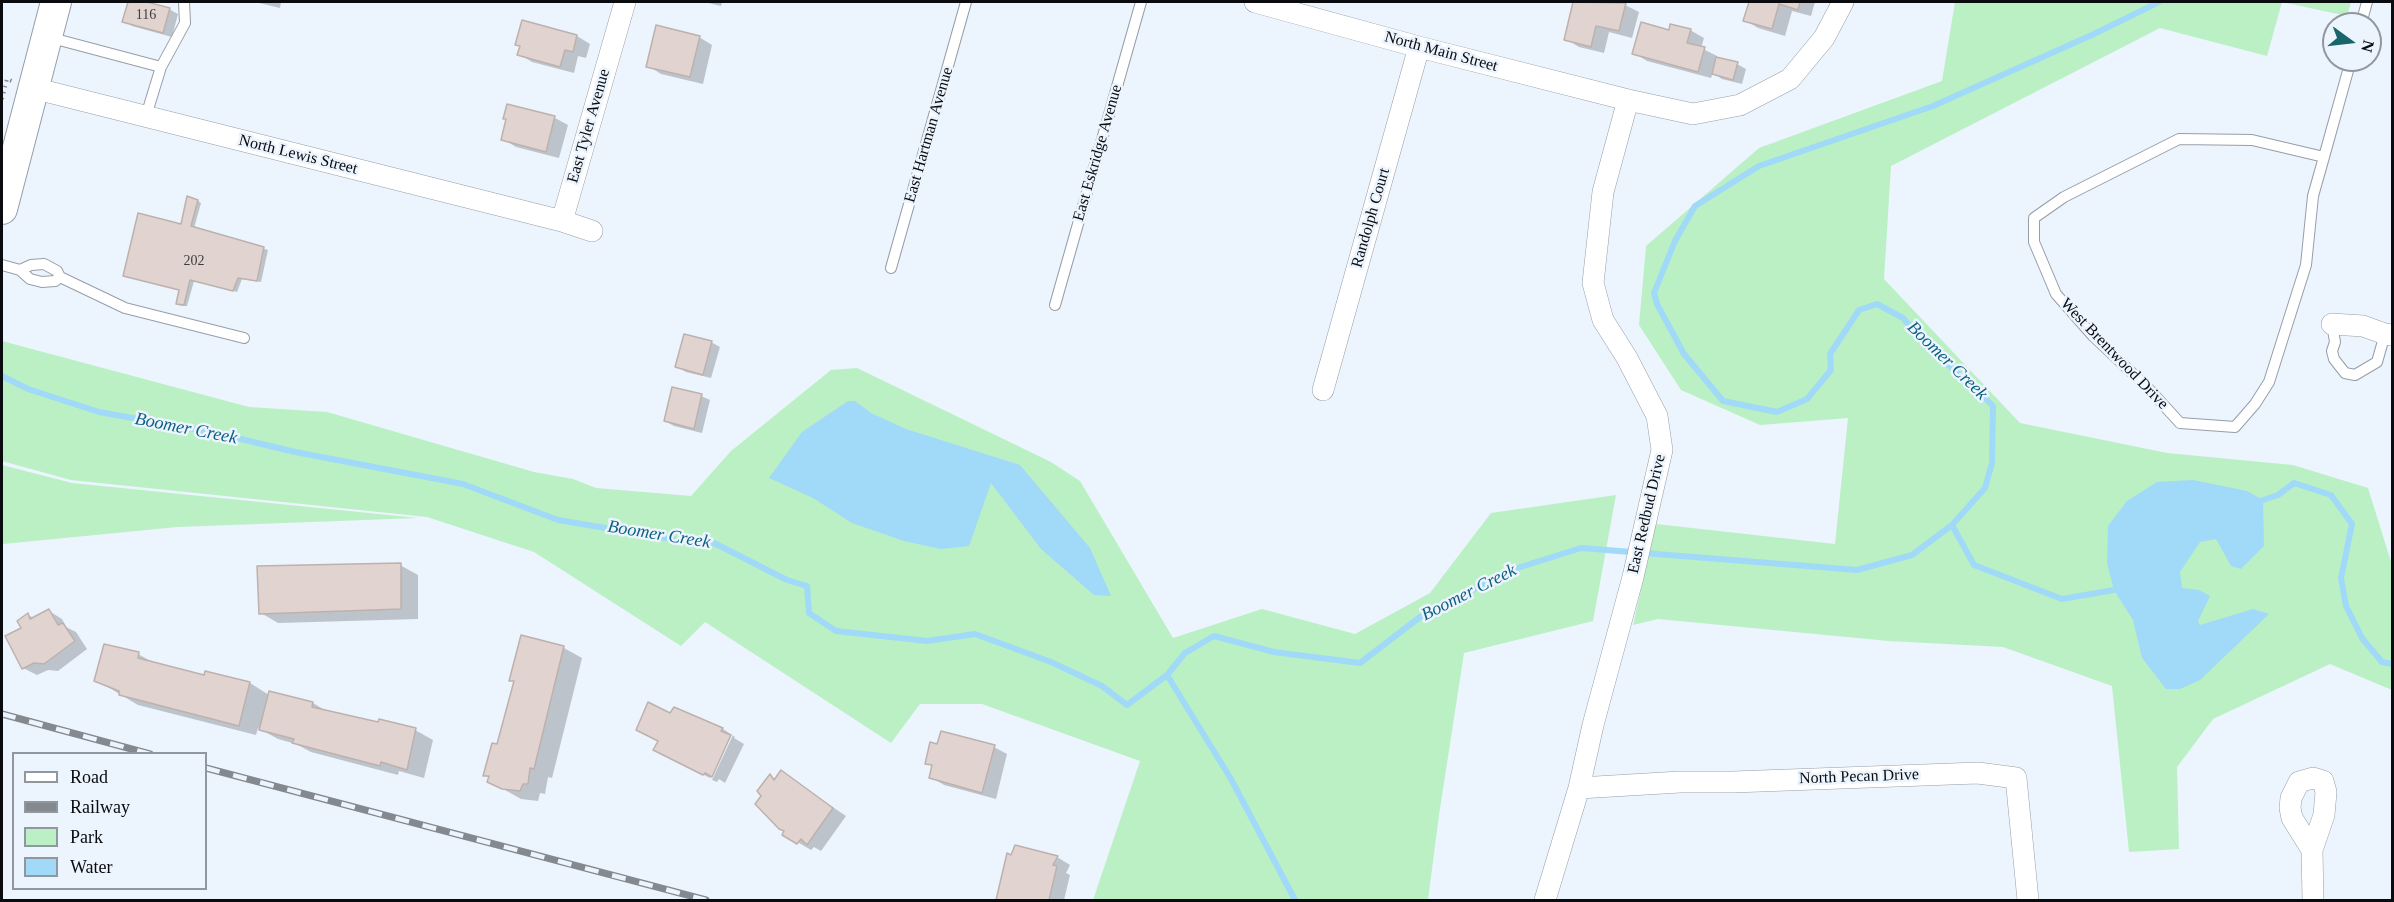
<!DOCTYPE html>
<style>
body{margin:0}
#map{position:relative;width:2394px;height:902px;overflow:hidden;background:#ecf4fe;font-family:Georgia,serif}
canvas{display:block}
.frame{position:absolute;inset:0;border:3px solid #090b0e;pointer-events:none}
.legend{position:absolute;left:12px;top:752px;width:195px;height:138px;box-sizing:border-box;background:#ecf4fe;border:2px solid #91979e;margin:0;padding:8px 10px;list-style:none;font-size:18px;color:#090b0e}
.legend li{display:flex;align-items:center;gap:12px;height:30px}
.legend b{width:30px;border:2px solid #91979e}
.north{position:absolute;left:2322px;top:12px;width:60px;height:60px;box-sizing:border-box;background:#ecf4fe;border:2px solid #91979e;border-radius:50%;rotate:105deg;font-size:16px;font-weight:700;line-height:24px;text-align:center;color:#090b0e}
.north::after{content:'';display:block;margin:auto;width:21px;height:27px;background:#18656c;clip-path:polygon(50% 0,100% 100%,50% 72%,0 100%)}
</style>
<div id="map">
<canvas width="2394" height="902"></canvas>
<div class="frame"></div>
<ul class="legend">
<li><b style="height:8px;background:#fff"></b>Road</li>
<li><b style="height:8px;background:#848990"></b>Railway</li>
<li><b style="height:16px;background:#baf0c4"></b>Park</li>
<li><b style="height:16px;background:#a1d9f8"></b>Water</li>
</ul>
<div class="north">N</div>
</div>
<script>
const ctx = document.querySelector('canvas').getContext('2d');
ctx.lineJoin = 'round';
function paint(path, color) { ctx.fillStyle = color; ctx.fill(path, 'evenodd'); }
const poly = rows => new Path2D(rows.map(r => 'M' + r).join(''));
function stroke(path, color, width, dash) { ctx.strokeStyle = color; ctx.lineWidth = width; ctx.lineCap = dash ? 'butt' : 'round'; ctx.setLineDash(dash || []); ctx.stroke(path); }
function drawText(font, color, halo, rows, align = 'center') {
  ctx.font = font + ' Georgia,serif'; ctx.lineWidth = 5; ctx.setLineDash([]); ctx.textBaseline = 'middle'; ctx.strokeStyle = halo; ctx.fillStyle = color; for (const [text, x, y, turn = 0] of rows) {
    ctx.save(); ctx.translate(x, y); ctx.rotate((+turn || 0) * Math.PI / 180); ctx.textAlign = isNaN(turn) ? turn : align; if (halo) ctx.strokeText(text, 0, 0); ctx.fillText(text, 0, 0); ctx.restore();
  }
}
paint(poly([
 [1955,2,2351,2,2347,16,2282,2,2267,56,2160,28,1891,166,1884,279,2020,423,2167,453,2293,465,2368,488,2392,565,2392,690,2330,664,2213,719,2177,767,2179,849,2129,852,2112,686,2003,647,1889,641,1658,619,1633,625,1656,524,1835,544,1848,418,1760,425,1681,390,1639,325,1646,246,1759,148,1942,81],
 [2,341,249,407,327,412,534,472,573,479,596,488,691,496,731,451,831,370,857,368,1051,462,1080,481,1173,638,1262,609,1355,634,1430,593,1491,513,1616,495,1593,621,1464,653,1439,815,1428,900,1093,900,1140,761,982,704,920,704,891,743,705,622,681,646,534,552,427,517,71,480,2,461],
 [2,465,72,483,418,518,177,527,3,544,2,542]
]), '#baf0c4');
paint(poly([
 [848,401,855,401,871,413,906,429,1020,465,1090,548,1111,596,1094,595,1041,549,991,483,969,546,941,549,904,541,852,523,813,498,769,478,802,432],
 [2193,480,2247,491,2263,500,2264,546,2241,569,2231,566,2216,539,2200,542,2180,572,2182,588,2199,590,2210,596,2198,621,2200,625,2253,609,2269,614,2200,680,2180,689,2166,689,2142,658,2133,620,2114,590,2107,563,2108,526,2127,501,2157,482]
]), '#a1d9f8');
paint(poly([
 [129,2,142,2,169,9,178,14,172,37,132,26,124,21],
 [255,2,281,2,280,8],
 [704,2,722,2,721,6],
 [1575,2,1613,2,1625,5,1639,12,1632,38,1609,32,1604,53,1579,47,1566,39],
 [1750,2,1815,2,1811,16,1792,11,1785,36,1758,28,1745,20],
 [523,21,577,36,590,44,586,58,578,56,574,73,532,62,519,54],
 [1690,30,1704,38,1701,48,1717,56,1717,58,1737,64,1746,69,1742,84,1722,79,1713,73,1711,78,1647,61,1634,53,1670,32],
 [699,37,712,45,703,84,661,74,648,66],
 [508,105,555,118,568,125,559,158,516,147,503,139,508,120],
 [198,201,201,203,194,228,268,250,261,282,242,279,237,292,194,281,187,306,181,306,178,304,180,290,129,277,182,226],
 [711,342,720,347,711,378,686,372,677,367],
 [701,396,710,400,702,433,674,426,665,421],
 [400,565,418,575,418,619,278,623,261,613],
 [49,611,62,619,66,627,76,632,87,649,58,671,48,670,37,675,23,668,23,628,28,615,34,618],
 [522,637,564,648,582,658,552,778,548,777,545,794,540,793,538,801,521,799,489,781,490,778,484,775,498,745,516,683,511,680],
 [138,654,156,664,205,677,207,672,250,683,269,695,313,703,328,712,415,730,433,740,424,778,399,771,398,775,311,752,296,744,278,739,258,728,256,735,138,705,96,680],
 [674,709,723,729,735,737,734,738,744,744,725,783,719,779,717,782,712,780,733,735,729,735,710,778,668,757,670,714],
 [938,746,994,747,1007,754,996,799,944,785,931,777,933,766,927,763],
 [781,772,846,816,821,851,814,847,811,850,784,834,786,832,763,796,770,776,776,779],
 [1008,855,1057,857,1070,865,1066,873,1070,875,1064,900,998,900]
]), '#0003');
stroke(poly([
 [2,376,28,389,99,412,216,433,295,452,463,484,558,520,689,542,714,543,787,580,807,586,809,613,836,631,927,641,975,634,1051,662,1102,686,1127,705,1167,675,1185,653,1214,636,1274,652,1360,663,1420,617,1511,570,1581,548,1857,570,1912,555,1952,525,1985,488,1992,463,1993,406,1972,385,1926,346,1903,318,1877,304,1859,310,1830,354,1831,370,1807,399,1777,412,1723,401,1684,354,1657,304,1654,293,1675,241,1695,206,1759,166,1933,106,2094,34,2159,2],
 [2257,502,2278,495,2294,483,2331,495,2352,524,2341,578,2346,606,2362,638,2382,662,2392,664],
 [1952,525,1974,565,2062,599,2114,590,2120,585],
 [1167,675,1231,779,1295,900]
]), '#a1d9f8', 6);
const building = poly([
 [128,2,147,2,170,8,163,33,122,22,128,2],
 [1573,2,1626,3,1619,31,1596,26,1591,47,1564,40,1573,2],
 [1749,2,1800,2,1798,10,1779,4,1772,29,1743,21,1749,2],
 [522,20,577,35,573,52,565,50,560,67,517,55,520,46,515,45,522,20],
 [1641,22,1669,30,1670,24,1691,29,1687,43,1705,47,1698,72,1632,54,1641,22],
 [656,25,700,36,690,77,646,67,656,25],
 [1716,57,1738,62,1733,80,1712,74,1716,57],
 [507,104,555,116,546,152,501,140,506,119,503,119,507,104],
 [187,196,198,200,191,226,264,247,257,281,238,278,233,291,190,280,184,305,176,304,179,290,123,276,138,213,181,224,187,196],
 [684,334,712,341,703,375,675,367,684,334],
 [672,387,702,394,694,429,664,421,672,387],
 [401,563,401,609,259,614,257,566,401,563],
 [49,609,58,625,63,623,75,641,44,664,34,663,22,669,5,636,21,628,17,621,28,613,30,619,49,609],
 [521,635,564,646,534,769,530,768,528,784,523,784,520,791,502,789,487,782,489,776,483,776,492,743,497,744,514,681,509,681,521,635],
 [104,644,139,652,138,658,204,675,205,671,250,682,239,726,119,695,119,691,94,681,104,644],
 [269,691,313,702,312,707,378,722,379,719,416,728,407,770,381,762,380,766,292,743,294,739,259,730,269,691],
 [648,702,670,713,674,707,723,728,721,731,731,735,712,777,705,773,703,775,653,750,658,741,636,730,648,702],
 [941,731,995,745,982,793,929,778,932,765,925,764,930,742,937,744,941,731],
 [781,770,833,808,807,845,801,839,797,844,782,835,784,831,779,829,755,804,761,796,757,791,770,774,774,780,781,770],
 [1015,845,1058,856,1053,865,1057,866,1049,900,996,900,1007,853,1011,855,1015,845]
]);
paint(building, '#e1d4d0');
stroke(building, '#bdb1ad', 1.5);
const lane = poly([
 [2361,24,2367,2],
 [48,37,161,67],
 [146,116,161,67,185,23,184,2],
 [2324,157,2252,140,2179,139,2064,197,2034,218,2034,242,2056,294,2093,336,2147,387,2180,423,2235,427,2255,404,2269,382,2306,265,2313,196,2324,157,2351,60],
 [2,265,20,270,30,279,42,282,55,281,60,277,57,271,44,264,31,265,20,270],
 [891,268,966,2],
 [60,277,125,308,244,338],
 [1055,305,1141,2],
 [2332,324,2335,342,2332,351,2334,359,2345,373,2355,375,2377,362,2385,334]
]);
const street = poly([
 [1255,2,1419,47,1628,100,1693,114,1740,105,1790,79,1824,38,1843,2],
 [33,88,562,221,592,231],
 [562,221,625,2],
 [2332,324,2363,326,2385,334,2392,335],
 [1323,390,1419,47],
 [1579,788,1680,782,1733,782,1978,773,2016,778,2028,900],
 [2312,850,2292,818,2290,808,2291,798,2299,782,2313,778,2323,781,2326,792,2324,815,2312,850,2313,900],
 [1545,900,1579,788,1593,725,1633,577,1662,450,1657,416,1627,358,1603,320,1593,283,1603,192,1628,100]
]);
const secondary = poly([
 [2,209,56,2]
]);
stroke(lane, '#979ea7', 12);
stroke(street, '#979ea7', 22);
stroke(secondary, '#979ea7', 32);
stroke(poly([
 [2,99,7,79,12,81]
]), '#858b91', 4, [1.5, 4.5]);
stroke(lane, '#fff', 10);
stroke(street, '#fff', 21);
stroke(secondary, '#fff', 30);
const rail = poly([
 [2,714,150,754],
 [206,768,706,900]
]);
stroke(rail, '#848990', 7);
stroke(rail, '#ecf4fe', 4.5, [14]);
drawText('14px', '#3f3d3e', null, [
 ["116",146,15],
 ["202",194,261]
]);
drawText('16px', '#090b0e', '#ecf4fe', [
 ["North Main Street",1441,52,15],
 ["East Tyler Avenue",589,126,-74],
 ["East Hartman Avenue",929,135,-74],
 ["East Eskridge Avenue",1098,153,-74],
 ["North Lewis Street",298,155,14],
 ["Randolph Court",1371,218,-74],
 ["West Brentwood Drive",2114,354,46],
 ["East Redbud Drive",1647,514,-77],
 ["North Pecan Drive",1859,777,-2]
]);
drawText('italic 18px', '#0d5f81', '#ecf4fe', [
 ["Boomer Creek",1947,361,44],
 ["Boomer Creek",186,429,11],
 ["Boomer Creek",659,535,9],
 ["Boomer Creek",1469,593,-27]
]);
</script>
